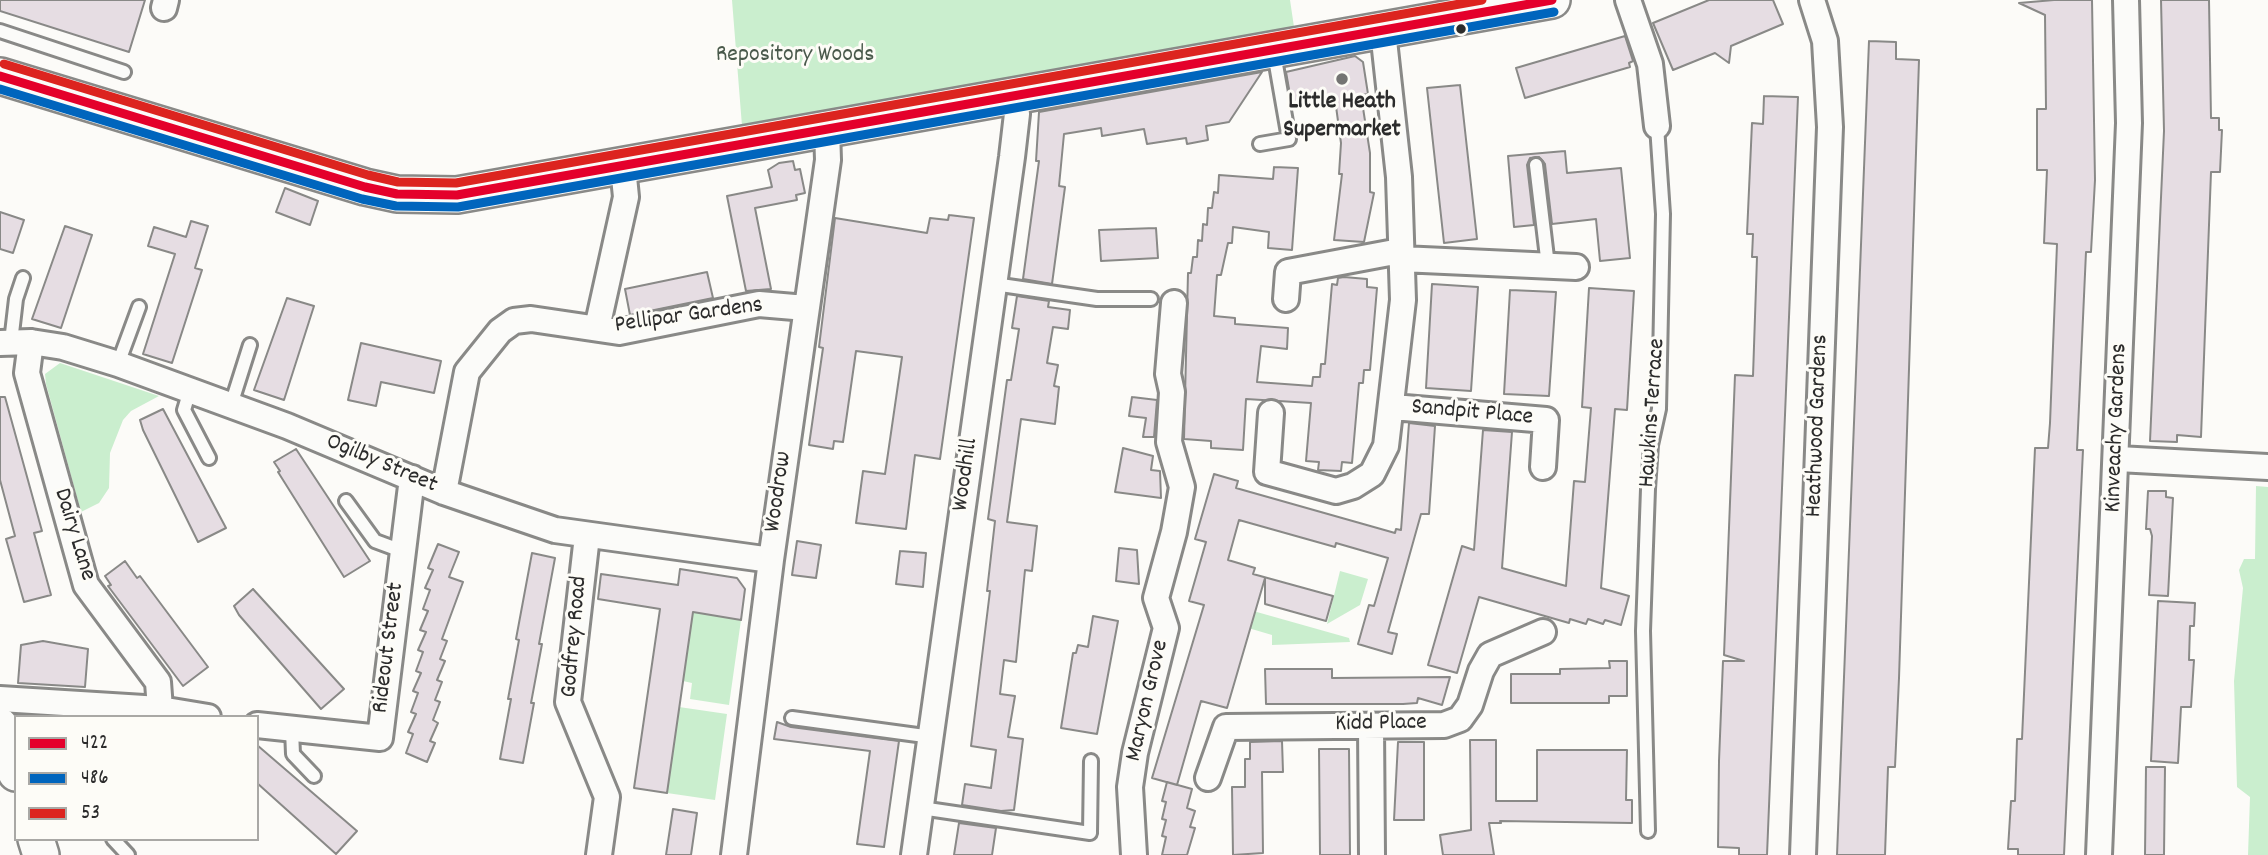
<!DOCTYPE html>
<style>
body{margin:0}
#map{position:relative;width:2268px;height:855px;overflow:hidden;background:#fcfbf8;font-family:Dekko,sans-serif}
canvas{display:block}
.legend{position:absolute;left:14px;top:715px;width:245px;height:126px;box-sizing:border-box;background:#fdfcf7;border:2px solid #a9a8a5;margin:0;padding:9px 12px;list-style:none;font-size:21px;color:#2b2b2b}
.legend li{display:flex;align-items:center;gap:14px;height:35px}
.legend b{width:35px;border:2px solid #a9a8a5}
</style>
<div id="map">
<canvas width="2268" height="855"></canvas>
<ul class="legend">
<li><b style="height:9px;background:#e4002b"></b>422</li>
<li><b style="height:9px;background:#0065bd"></b>486</li>
<li><b style="height:9px;background:#dc241f"></b>53</li>
</ul>
</div>
<script>
const ctx = document.querySelector('canvas').getContext('2d');
ctx.lineJoin = 'round';
function paint(path, color) { ctx.fillStyle = color; ctx.fill(path, 'evenodd'); }
const poly = rows => new Path2D(rows.map(r => 'M' + r).join(''));
function stroke(path, color, width, dash) { ctx.strokeStyle = color; ctx.lineWidth = width; ctx.lineCap = dash ? 'butt' : 'round'; ctx.setLineDash(dash || []); ctx.stroke(path); }
function drawText(font, color, halo, rows, align = 'center') {
  ctx.font = font + ' Dekko,sans-serif'; ctx.lineWidth = 6; ctx.setLineDash([]); ctx.textBaseline = 'middle'; ctx.strokeStyle = halo; ctx.fillStyle = color; for (const [text, x, y, turn = 0] of rows) {
    ctx.save(); ctx.translate(x, y); ctx.rotate((+turn || 0) * Math.PI / 180); ctx.textAlign = isNaN(turn) ? turn : align; if (halo) ctx.strokeText(text, 0, 0); ctx.fillText(text, 0, 0); ctx.restore();
  }
}
paint(poly([
 [732,0,1290,0,1294,27,742,126],
 [60,363,159,396,131,411,123,420,110,453,109,488,99,503,81,512,46,384,45,374],
 [2256,486,2268,487,2268,855,2248,855,2250,797,2237,787,2234,681,2243,588,2239,570,2244,559,2255,559],
 [1340,571,1368,579,1360,605,1327,624],
 [1232,605,1349,638,1350,642,1272,645,1272,635,1228,622],
 [693,612,741,620,729,705,690,699,692,683,683,681],
 [679,707,727,714,715,800,667,793]
]), '#caeece');
const building = poly([
 [0,0,145,0,129,52,0,11,0,0],
 [1709,0,1773,0,1783,24,1731,46,1729,63,1715,53,1673,70,1653,23,1709,0],
 [2054,0,2092,0,2095,180,2091,252,2086,252,2077,450,2083,450,2064,855,2018,855,2018,849,2008,849,2011,801,2015,801,2017,739,2022,739,2035,448,2048,448,2050,423,2057,244,2044,243,2047,170,2037,170,2037,109,2046,109,2045,15,2019,3,2054,0],
 [2161,0,2209,0,2211,118,2219,118,2219,130,2222,130,2220,172,2211,172,2201,437,2177,435,2177,442,2150,441,2164,131,2161,0],
 [1625,36,1633,61,1629,63,1630,67,1525,98,1516,68,1625,36],
 [1869,41,1896,42,1896,59,1919,60,1899,678,1895,767,1888,767,1885,855,1837,855,1869,41],
 [1355,56,1363,62,1368,94,1361,95,1370,153,1370,192,1374,193,1364,242,1334,240,1342,174,1339,174,1341,143,1335,99,1292,106,1286,72,1355,56],
 [1262,72,1229,122,1206,126,1208,140,1187,144,1186,138,1147,144,1144,129,1102,136,1101,128,1064,134,1059,186,1065,187,1052,284,1023,279,1039,161,1036,161,1039,112,1262,72],
 [1460,85,1477,239,1444,243,1427,88,1460,85],
 [1764,96,1798,97,1767,855,1739,855,1739,848,1718,847,1719,761,1723,661,1744,661,1724,655,1735,375,1753,376,1757,257,1752,257,1753,234,1747,234,1752,123,1763,124,1764,96],
 [1565,151,1567,173,1621,168,1630,258,1600,261,1596,219,1552,224,1545,164,1539,157,1530,158,1527,165,1534,225,1514,227,1508,156,1565,151],
 [793,161,795,170,800,169,805,193,796,195,797,200,755,208,771,289,746,291,727,196,772,187,768,170,779,163,793,161],
 [1274,167,1298,168,1292,250,1268,248,1269,232,1233,227,1232,243,1228,243,1221,275,1217,275,1214,316,1235,318,1235,324,1288,328,1287,349,1261,346,1257,382,1312,386,1313,377,1320,377,1321,364,1325,364,1332,284,1337,285,1338,278,1344,277,1367,279,1367,287,1377,288,1370,370,1364,370,1363,383,1359,383,1352,463,1342,462,1341,471,1318,470,1319,462,1306,461,1311,403,1246,399,1243,450,1211,448,1211,441,1184,439,1188,273,1191,273,1193,257,1197,257,1198,240,1202,241,1203,224,1207,225,1208,208,1212,208,1214,192,1218,193,1219,175,1273,179,1274,167],
 [285,188,318,201,310,225,276,212,285,188],
 [0,212,24,220,13,253,0,249,0,212],
 [949,215,974,218,940,459,915,455,906,529,856,523,863,471,885,474,902,357,856,351,843,442,834,441,833,449,809,445,823,348,819,347,835,218,927,233,930,218,948,220,949,215],
 [191,221,208,226,195,268,202,270,172,363,143,354,175,254,148,246,154,227,186,237,191,221],
 [65,226,92,235,61,328,32,319,65,226],
 [1156,228,1158,258,1101,261,1099,230,1156,228],
 [707,272,713,298,630,315,625,289,707,272],
 [1432,284,1478,287,1471,391,1426,388,1432,284],
 [1589,288,1634,291,1627,410,1615,409,1601,588,1629,596,1621,625,1605,620,1603,624,1588,619,1586,624,1570,619,1569,623,1479,597,1457,673,1428,665,1462,546,1474,550,1483,430,1512,432,1502,568,1566,586,1574,481,1585,482,1591,408,1582,407,1589,288],
 [1510,290,1556,292,1549,396,1504,394,1510,290],
 [1017,296,1049,301,1048,307,1070,310,1068,329,1053,327,1047,363,1058,365,1054,386,1059,387,1055,424,1021,419,1007,522,1037,526,1032,571,1025,570,1016,662,1004,660,1000,694,1015,696,1008,737,1023,739,1014,810,1001,811,962,805,965,784,991,788,996,750,971,746,990,591,987,591,995,521,988,519,1007,380,1011,380,1019,329,1012,328,1017,296],
 [287,298,314,306,284,400,254,390,287,298],
 [361,343,441,361,434,393,381,382,376,406,348,400,361,343],
 [0,397,5,397,42,531,34,533,51,595,24,602,6,539,15,536,0,480,0,397],
 [1132,397,1157,400,1154,437,1143,437,1146,418,1129,416,1132,397],
 [163,409,226,528,198,542,143,430,140,420,163,409],
 [1409,423,1435,426,1429,514,1421,514,1388,632,1397,634,1392,654,1358,644,1369,605,1374,606,1388,558,1336,543,1335,547,1239,520,1228,560,1255,568,1253,574,1333,596,1326,621,1265,604,1265,578,1227,708,1201,701,1177,785,1152,778,1204,605,1189,601,1206,542,1195,539,1214,474,1238,481,1236,488,1395,533,1396,529,1401,530,1409,423],
 [1123,448,1153,456,1151,470,1160,471,1161,498,1115,492,1123,448],
 [296,449,370,561,344,577,278,472,280,471,274,462,296,449],
 [2148,491,2166,491,2166,497,2173,498,2168,596,2149,595,2152,536,2150,529,2146,529,2148,491],
 [797,541,821,545,816,578,792,575,797,541],
 [438,544,459,552,449,577,463,582,442,639,447,641,440,659,445,661,437,680,442,682,435,700,440,702,433,720,438,723,430,741,435,743,427,762,406,753,413,734,408,732,416,714,411,712,418,693,413,691,421,673,416,671,423,652,418,650,426,632,420,630,428,611,423,609,430,590,425,588,433,570,428,568,438,544],
 [1119,548,1137,550,1139,584,1116,581,1119,548],
 [900,551,926,553,923,587,896,584,900,551],
 [532,553,555,558,539,644,542,644,531,703,534,703,523,763,500,759,511,699,508,699,519,640,516,639,532,553],
 [125,561,137,578,140,576,208,667,183,686,108,586,111,585,105,576,125,561],
 [680,569,737,578,745,589,741,620,693,612,667,793,634,788,660,609,598,599,601,574,678,585,680,569],
 [253,589,344,689,321,709,239,615,234,606,253,589],
 [2158,601,2195,603,2194,626,2190,626,2189,660,2194,660,2191,707,2181,707,2178,763,2151,761,2158,601],
 [1093,616,1118,621,1097,734,1061,728,1073,653,1076,653,1078,645,1088,647,1093,616],
 [43,641,88,649,85,687,18,683,21,645,43,641],
 [1609,661,1627,661,1627,696,1609,696,1609,703,1511,703,1511,674,1560,674,1560,669,1610,668,1609,661],
 [1265,669,1332,669,1332,678,1450,677,1442,705,1418,698,1417,703,1403,704,1266,704,1265,669],
 [777,722,791,727,899,741,884,847,857,844,870,751,774,739,777,722],
 [1470,740,1496,740,1496,801,1537,801,1537,750,1627,750,1626,800,1632,800,1632,823,1500,821,1501,823,1489,823,1494,855,1443,855,1440,835,1471,830,1470,740],
 [1282,741,1283,772,1262,772,1263,853,1233,855,1232,787,1245,787,1245,759,1250,759,1250,742,1282,741],
 [1398,742,1424,742,1424,820,1394,820,1398,742],
 [257,745,357,831,336,854,257,783,257,745],
 [1319,749,1349,749,1350,855,1320,855,1319,749],
 [2146,767,2165,767,2164,855,2145,855,2146,767],
 [1167,782,1192,789,1187,808,1195,811,1190,827,1195,828,1187,855,1162,855,1166,837,1162,836,1166,820,1162,819,1166,802,1162,801,1167,782],
 [673,809,697,813,691,855,666,855,673,809],
 [959,823,996,828,992,855,954,855,959,823]
]);
paint(building, '#e6dde3');
stroke(building, '#898987', 2);
const lane = poly([
 [0,31,124,72],
 [1260,144,1289,139,1274,53],
 [1536,165,1548,266],
 [994,284,1097,299,1151,299],
 [11,342,16,299,23,278],
 [118,364,139,307],
 [190,390,184,410,209,458],
 [231,405,250,345],
 [346,501,375,541,402,551],
 [792,718,932,737],
 [292,730,293,754,314,776],
 [921,808,1090,833,1091,761],
 [1648,831,1643,631,1648,489,1651,445,1659,409,1663,214,1657,126],
 [113,839,128,855]
]);
const street = poly([
 [1628,0,1650,64,1657,126],
 [164,8,166,0],
 [1401,259,1576,267],
 [1286,299,1288,272,1400,251],
 [597,328,626,197,623,167],
 [31,342,27,373,86,585,158,682,160,709],
 [0,343,31,342,63,347,118,364,287,426,444,492,555,530,771,560],
 [1393,407,1546,420,1543,467],
 [1271,413,1267,472,1336,491,1353,486,1372,474,1386,446,1403,300,1399,177,1383,31],
 [2118,459,2268,467],
 [444,492,467,372,500,331,514,321,531,319,619,332,759,304,806,308],
 [587,536,568,702,607,797,599,855],
 [0,699,160,709,208,717],
 [257,725,380,738,412,478],
 [1371,726,1372,855],
 [1208,778,1226,727,1444,725,1460,719,1470,705,1481,671,1490,655,1543,632],
 [734,855,771,560,828,160,827,130],
 [914,855,1012,157,1017,114,1015,95],
 [1134,855,1130,787,1135,753,1166,628,1156,598,1174,532,1182,487,1169,442,1172,392,1168,374,1174,303],
 [1803,855,1830,127,1825,41,1812,0],
 [2099,855,2129,123,2126,0]
]);
const secondary = poly([
 [0,76,365,187,397,194,457,195,1552,0],
 [0,726,16,773],
 [36,839,41,855]
]);
stroke(lane, '#898987', 18);
stroke(street, '#898987', 30);
stroke(secondary, '#898987', 40);
stroke(lane, '#fbfbf9', 12);
stroke(street, '#fbfbf9', 24);
stroke(secondary, '#fbfbf9', 35);
stroke(poly([
 [0,76,365,187,397,194,457,195,1552,0]
]), '#e4002b', 9);
stroke(poly([
 [0,89,362,199,396,206,458,207,1554,12]
]), '#0065bd', 9);
stroke(poly([
 [4,64,368,175,398,182,456,183,1482,0]
]), '#dc241f', 9);
for (const [x, y, r, color] of [
 [1461,29,6,"#2b2b2b"],
 [1342,79,7,"#747473"]
]) { const dot = new Path2D(); dot.arc(x, y, r, 0, 2 * Math.PI); ctx.fillStyle = color; ctx.fill(dot); stroke(dot, '#fdfcf7', 2.5); }
drawText('24px', '#49594b', '#fdfcf7', [
 ["Repository Woods",795,57]
]);
drawText('bold 24px', '#2b2b2b', '#fdfcf7', [
 ["Little Heath",1342,104],
 ["Supermarket",1342,132]
]);
drawText('24px', '#2b2b2b', '#fdfcf7', [
 ["Pellipar Gardens",689,317,-8],
 ["Hawkins Terrace",1654,413,-86],
 ["Sandpit Place",1472,414,5],
 ["Heathwood Gardens",1819,426,-88],
 ["Kinveachy Gardens",2118,428,-88],
 ["Ogilby Street",381,465,23],
 ["Woodhill",967,475,-82],
 ["Woodrow",780,492,-82],
 ["Dairy Lane",73,535,73],
 ["Godfrey Road",576,637,-85],
 ["Rideout Street",390,648,-83],
 ["Maryon Grove",1149,701,-77],
 ["Kidd Place",1381,725,-1]
]);
</script>
